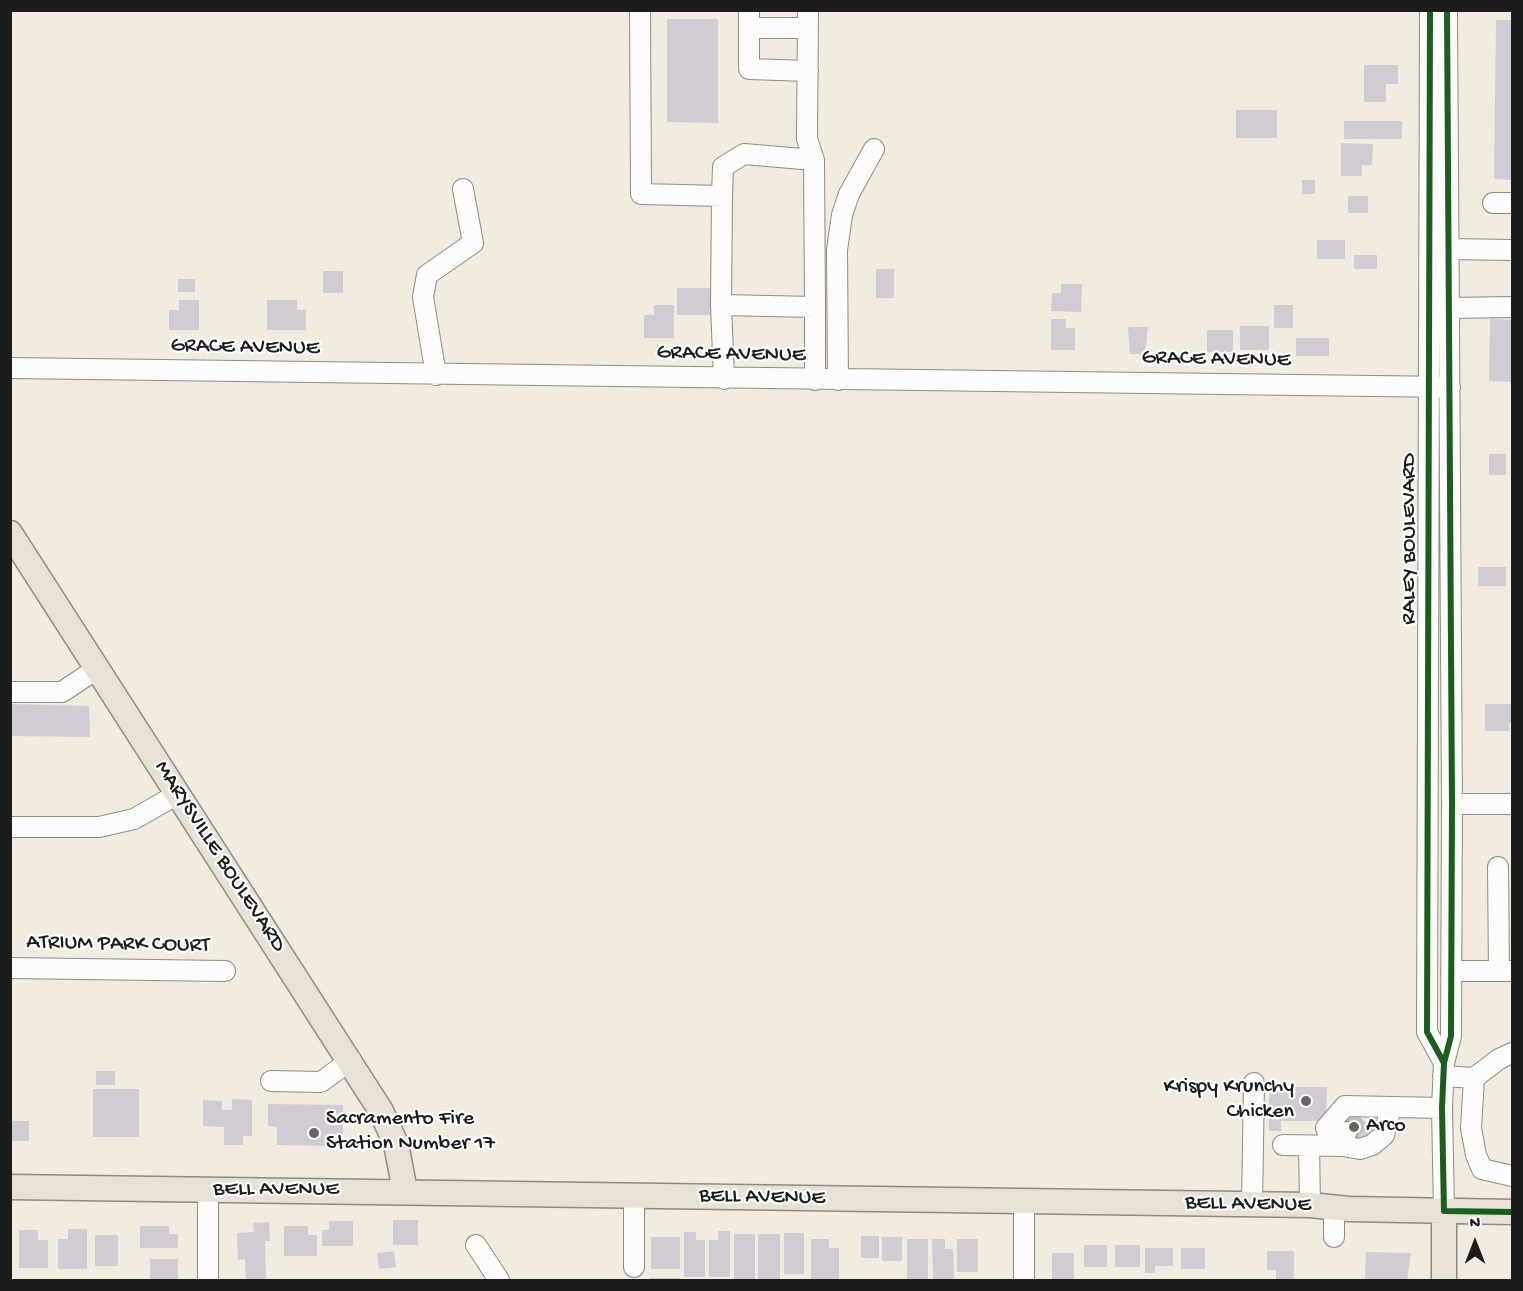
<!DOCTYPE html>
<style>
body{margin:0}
#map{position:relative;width:1523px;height:1291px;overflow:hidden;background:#f1ebe0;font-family:"Gochi Hand",sans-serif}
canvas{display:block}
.frame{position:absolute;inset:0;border:12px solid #1c1c1c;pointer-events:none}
.north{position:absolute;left:1445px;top:1213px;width:60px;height:60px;-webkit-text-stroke:4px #fff;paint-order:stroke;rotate:0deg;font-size:16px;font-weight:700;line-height:24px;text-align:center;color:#1c1c1c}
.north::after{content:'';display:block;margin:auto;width:21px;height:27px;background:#1c1c1c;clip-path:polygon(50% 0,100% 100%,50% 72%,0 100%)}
</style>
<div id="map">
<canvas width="1523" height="1291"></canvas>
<div class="frame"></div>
<div class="north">N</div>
</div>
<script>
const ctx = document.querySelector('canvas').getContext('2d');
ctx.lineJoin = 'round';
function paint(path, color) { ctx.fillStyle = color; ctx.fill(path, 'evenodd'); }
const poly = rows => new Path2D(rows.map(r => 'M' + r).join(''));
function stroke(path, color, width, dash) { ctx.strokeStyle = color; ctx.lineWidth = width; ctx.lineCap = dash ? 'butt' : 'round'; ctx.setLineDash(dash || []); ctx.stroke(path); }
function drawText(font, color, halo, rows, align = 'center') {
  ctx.font = font + ' "Gochi Hand",sans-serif'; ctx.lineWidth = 4.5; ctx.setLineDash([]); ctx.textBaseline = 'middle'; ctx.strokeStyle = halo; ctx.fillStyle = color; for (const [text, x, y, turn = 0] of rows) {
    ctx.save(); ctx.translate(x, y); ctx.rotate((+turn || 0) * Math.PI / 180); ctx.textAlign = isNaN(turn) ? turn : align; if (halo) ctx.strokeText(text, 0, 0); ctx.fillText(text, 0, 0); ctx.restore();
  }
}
paint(poly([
 [667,19,718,19,718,123,667,122],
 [1496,20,1512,20,1512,180,1494,179],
 [1364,65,1398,65,1398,84,1386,84,1386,102,1364,102],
 [1236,110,1277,110,1277,138,1236,138],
 [1344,121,1402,121,1402,139,1344,139],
 [1341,143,1373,144,1372,165,1362,165,1362,176,1341,176],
 [1302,180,1315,180,1315,194,1302,194],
 [1348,196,1368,196,1368,213,1348,213],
 [1317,240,1345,240,1345,259,1317,259],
 [1354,255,1377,255,1377,269,1354,269],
 [876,269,894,269,894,298,876,298],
 [323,271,343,271,343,293,323,293],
 [178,279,195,279,195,292,178,292],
 [1061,284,1082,284,1081,312,1051,311,1052,293,1061,293],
 [677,288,710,288,710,315,677,315],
 [179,300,199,300,199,330,169,330,169,310,179,310],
 [267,300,297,300,297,310,306,310,306,330,267,330],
 [654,305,674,305,674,338,644,338,644,315,654,315],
 [1274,305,1293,305,1293,328,1274,328],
 [1051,319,1066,319,1066,328,1075,328,1075,350,1051,350],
 [1490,319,1512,320,1512,382,1489,381],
 [1240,326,1269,326,1269,350,1240,350],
 [1128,327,1148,327,1145,354,1130,354],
 [1207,330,1233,330,1233,352,1207,352],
 [1296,338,1329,338,1329,356,1296,356],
 [1489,454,1506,454,1506,475,1489,475],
 [1478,567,1506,567,1506,586,1478,586],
 [10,704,89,706,90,737,10,736],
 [1485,704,1512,704,1512,723,1509,723,1509,731,1485,731],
 [96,1071,115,1071,115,1085,96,1085],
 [1269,1087,1327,1087,1326,1121,1281,1121,1281,1131,1269,1131],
 [93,1089,139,1089,139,1137,93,1137],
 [232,1099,252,1100,252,1136,243,1136,243,1145,224,1145,224,1127,203,1126,203,1100,222,1101,222,1110,232,1110],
 [268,1104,343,1105,343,1146,277,1145,277,1127,268,1126],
 [1352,1109,1376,1134,1362,1147,1338,1123],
 [10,1121,29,1121,29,1141,10,1141],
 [393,1220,418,1220,418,1245,393,1245],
 [329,1221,353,1221,353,1246,322,1246,322,1230,329,1230],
 [269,1222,270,1241,265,1241,266,1279,246,1280,245,1259,238,1260,237,1233,254,1232,253,1223],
 [140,1226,169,1226,169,1234,178,1234,178,1248,140,1248],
 [284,1226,308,1226,308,1235,317,1235,317,1256,284,1256],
 [68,1229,87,1229,87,1269,58,1269,58,1239,68,1239],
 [19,1230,38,1230,38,1240,48,1240,48,1268,19,1268],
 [718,1231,730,1231,730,1277,709,1277,709,1240,718,1240],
 [684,1232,696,1232,696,1240,705,1240,705,1277,684,1277],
 [784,1233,804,1233,804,1274,784,1274],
 [734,1234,755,1234,755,1280,734,1280],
 [758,1234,780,1234,780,1280,758,1280],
 [95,1235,118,1235,118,1266,95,1266],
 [861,1236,879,1236,879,1258,861,1258],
 [651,1237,680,1237,680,1269,651,1269],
 [882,1237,902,1237,902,1261,882,1261],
 [811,1239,829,1239,829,1248,839,1248,839,1280,811,1280],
 [907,1239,928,1239,928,1280,907,1280],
 [932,1239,945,1239,945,1249,953,1249,954,1279,933,1279],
 [957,1239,978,1239,978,1272,957,1272],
 [1084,1245,1107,1245,1107,1267,1084,1267],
 [1115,1245,1140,1245,1140,1267,1115,1267],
 [1145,1248,1173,1248,1173,1266,1155,1266,1155,1273,1145,1273],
 [1181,1248,1205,1248,1205,1269,1181,1269],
 [394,1251,396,1267,379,1269,377,1253],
 [1267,1251,1294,1251,1294,1280,1276,1280,1276,1270,1267,1270],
 [1366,1252,1411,1253,1407,1280,1365,1280],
 [1052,1253,1074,1253,1074,1280,1052,1280],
 [150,1259,178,1259,178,1280,150,1280],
 [650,1278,680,1278,680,1280,650,1280]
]), '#d1ccd3');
stroke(poly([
 [1347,1132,1362,1119]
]), '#c6c2b9', 20, [20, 10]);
const minor = poly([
 [640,10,641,194,722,196,721,305],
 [749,10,749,69,808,71],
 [808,10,807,139,814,160,815,307],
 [1430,10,1427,1032,1444,1063],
 [749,28,808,28],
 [722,196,723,167,744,154,814,160],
 [1493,203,1512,203],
 [1448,249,1512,250],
 [1449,308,1512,307],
 [10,368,1450,387],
 [436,375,423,297,427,275,473,243,463,189],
 [724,379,721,305,815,307,815,380],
 [838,380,837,250,842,215,849,194,874,149],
 [10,692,62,692,98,668],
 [1452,804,1512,804],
 [10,827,99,827,134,819,178,794],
 [1498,867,1499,971],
 [10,968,225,971],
 [1451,971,1512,971],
 [1443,1076,1474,1078,1499,1059,1512,1053],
 [1474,1078,1471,1128,1476,1155,1482,1169,1512,1176],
 [271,1081,321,1082,351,1060],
 [1347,1132,1333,1145,1326,1128,1345,1106,1442,1108],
 [1283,1145,1343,1146,1360,1149,1372,1145,1384,1135,1391,1107],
 [1309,1146,1310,1205],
 [634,1196,634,1267],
 [1024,1202,1024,1280],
 [1252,1204,1254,1083],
 [1334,1208,1334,1237],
 [1444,1211,1442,1108,1444,1063,1451,1036,1452,804,1447,10],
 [476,1245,499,1280],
 [208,1280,208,1190]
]);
const major = poly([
 [10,533,381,1111,396,1144,405,1191],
 [10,1187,1310,1205,1349,1209,1512,1212],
 [1444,1280,1444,1211]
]);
stroke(minor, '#8d8a85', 22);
stroke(major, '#8d8a85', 27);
stroke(minor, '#fdfcfa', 20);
stroke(major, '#e8e2d6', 24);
stroke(poly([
 [1430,10,1427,1032,1444,1063],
 [1447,10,1452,804,1451,1036,1444,1063,1442,1108,1444,1211,1512,1212]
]), '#1b5e20', 6);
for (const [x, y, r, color] of [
 [1306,1101,6,"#676461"],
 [1354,1127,6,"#676461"],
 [314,1133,6,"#676461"]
]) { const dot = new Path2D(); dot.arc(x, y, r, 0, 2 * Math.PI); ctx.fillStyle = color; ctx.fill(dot); stroke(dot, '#fff', 2); }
drawText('22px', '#1c1c1c', '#fff', [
 ["GRACE AVENUE",245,348,1],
 ["GRACE AVENUE",731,355,1],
 ["GRACE AVENUE",1216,360,1],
 ["RALEY BOULEVARD",1411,539,-90],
 ["MARYSVILLE BOULEVARD",219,857,57],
 ["ATRIUM PARK COURT",118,945,1],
 ["BELL AVENUE",276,1191],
 ["BELL AVENUE",762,1198,1],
 ["BELL AVENUE",1248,1205,1]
]);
drawText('22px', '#1c1c1c', '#fff', [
 ["Krispy Krunchy",1294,1088,"right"],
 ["Chicken",1294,1113,"right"],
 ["Sacramento Fire",326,1120],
 ["Station Number 17",326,1145],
 ["Arco",1366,1127]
], 'left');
</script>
